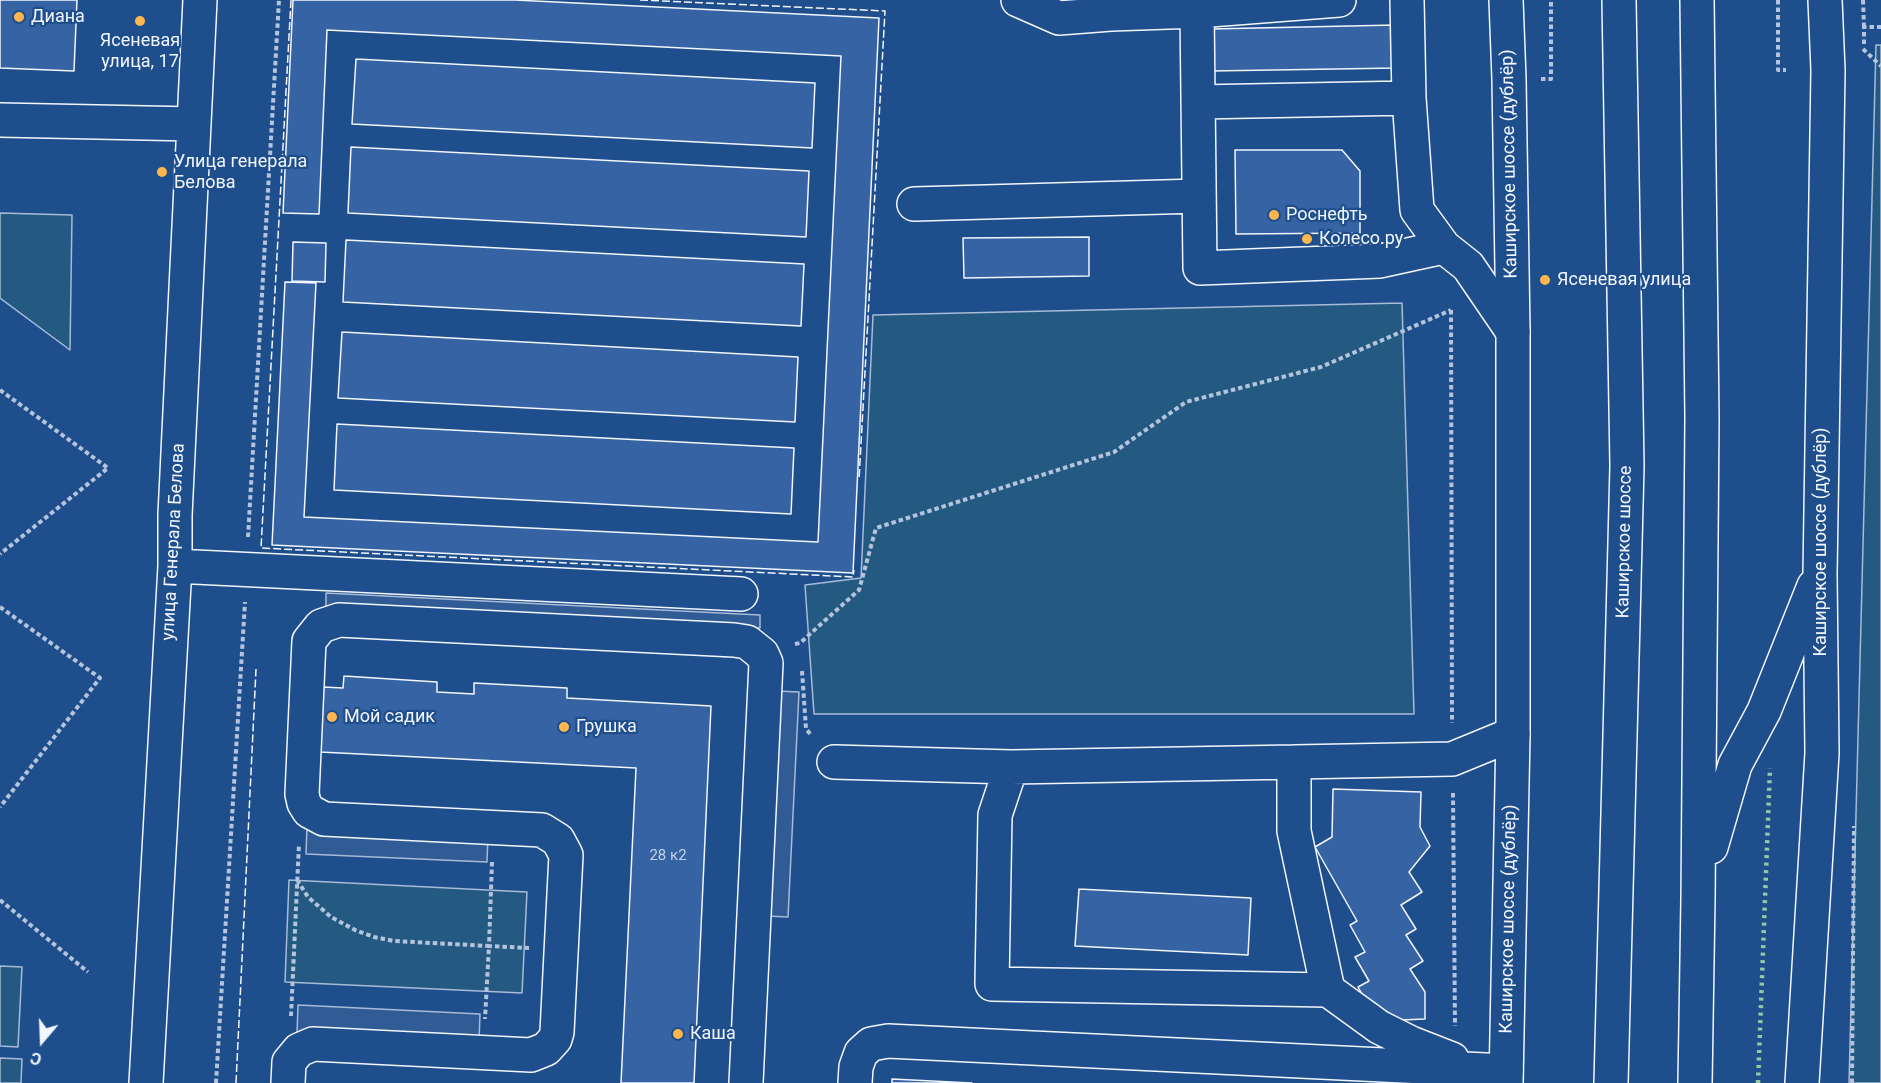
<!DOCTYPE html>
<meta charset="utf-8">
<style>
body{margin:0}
#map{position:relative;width:1881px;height:1083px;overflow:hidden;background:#1f4e8c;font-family:Roboto,sans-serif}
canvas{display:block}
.north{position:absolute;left:12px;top:1011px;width:60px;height:60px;-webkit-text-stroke:4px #1f4e8c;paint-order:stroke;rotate:199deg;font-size:16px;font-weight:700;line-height:24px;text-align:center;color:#f2f6ff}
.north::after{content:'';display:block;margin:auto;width:21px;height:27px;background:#f2f6ff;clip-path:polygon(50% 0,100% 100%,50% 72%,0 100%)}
</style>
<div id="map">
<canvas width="1881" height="1083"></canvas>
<div class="north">С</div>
</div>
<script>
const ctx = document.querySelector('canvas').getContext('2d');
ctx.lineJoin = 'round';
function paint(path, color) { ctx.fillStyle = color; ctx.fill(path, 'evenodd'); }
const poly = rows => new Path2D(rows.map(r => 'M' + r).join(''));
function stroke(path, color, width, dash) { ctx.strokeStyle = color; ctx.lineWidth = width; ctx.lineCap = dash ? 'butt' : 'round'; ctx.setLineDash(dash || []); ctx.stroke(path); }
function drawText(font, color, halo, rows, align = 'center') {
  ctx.font = font + ' Roboto,sans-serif'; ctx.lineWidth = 4.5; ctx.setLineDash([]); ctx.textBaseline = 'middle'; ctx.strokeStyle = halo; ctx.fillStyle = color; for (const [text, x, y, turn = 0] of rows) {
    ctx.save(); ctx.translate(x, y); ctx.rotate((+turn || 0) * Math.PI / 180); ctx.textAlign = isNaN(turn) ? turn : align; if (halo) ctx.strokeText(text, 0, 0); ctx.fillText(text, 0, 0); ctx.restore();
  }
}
const green = poly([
 [1876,45,1881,45,1881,1083,1849,1083,1876,45],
 [0,213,72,215,70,350,0,298,0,213],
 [1402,303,1414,714,814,714,805,585,861,578,873,315,1402,303],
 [289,880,527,892,522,993,285,982,289,880],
 [0,966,22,967,18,1047,0,1046,0,966],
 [0,1058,22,1059,21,1083,0,1083,0,1058]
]);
paint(green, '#245a82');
stroke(green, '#a8bbd7', 1.5);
const parking = poly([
 [326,593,760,615,760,628,326,606,326,593],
 [776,691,799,692,788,917,766,916,776,691],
 [307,826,488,835,487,862,306,854,307,826],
 [298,1005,480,1014,479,1042,297,1034,298,1005]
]);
paint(parking, '#305b95');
stroke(parking, '#a8bbd7', 1.5);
const building = poly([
 [0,0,77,0,74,71,0,68,0,0],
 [293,0,515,0,879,18,853,573,272,545,285,282,316,283,304,517,818,542,841,56,327,30,319,214,283,213,293,0],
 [1396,25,1397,68,1211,71,1210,29,1396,25],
 [356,59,815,83,812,148,352,124,356,59],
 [351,147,809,171,806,237,348,213,351,147],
 [1235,150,1342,150,1360,171,1360,233,1236,234,1235,150],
 [1089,237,1089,276,964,278,963,238,1089,237],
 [346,240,804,264,801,326,343,302,346,240],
 [293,242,326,243,325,282,292,281,293,242],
 [342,332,798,357,795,422,338,398,342,332],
 [337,424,794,448,791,514,334,490,337,424],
 [344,676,437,682,437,692,474,694,474,683,567,688,567,698,711,706,694,1083,621,1083,636,768,320,752,323,687,343,688,344,676],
 [1333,789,1421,792,1420,827,1430,846,1409,872,1422,892,1401,905,1416,929,1406,935,1423,961,1410,969,1425,992,1425,1019,1377,1021,1358,987,1369,981,1355,957,1365,952,1350,925,1357,921,1315,847,1332,837,1333,789],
 [1079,889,1251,898,1248,955,1075,946,1079,889],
 [892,1079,972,1083,892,1083,892,1079]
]);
paint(building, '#3563a3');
stroke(building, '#f2f6ff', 1.5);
const minor = poly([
 [1018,0,1059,18,1111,14,1197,11,1339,0],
 [1195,0,1197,11,1200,268,1380,261,1444,247,1468,266,1513,332],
 [1407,0,1409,98,1417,210,1444,247],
 [1198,102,1409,98],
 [0,120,194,124],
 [914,204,1199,196],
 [175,566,741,594],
 [834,762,1011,767],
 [1294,762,1011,767,995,815,992,984,1328,990],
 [1452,1059,1411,1043,1379,1027,1328,990,1294,831,1294,762,1452,759,1513,734],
 [146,1083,175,566,175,515,200,0],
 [288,1083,289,1062,299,1050,313,1044,531,1055,546,1049,555,1039,557,1032,566,855,558,840,542,830,324,819,309,811,304,803,302,794,309,641,321,626,339,620,734,640,747,642,762,654,766,663,746,1083],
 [855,1083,856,1067,861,1053,871,1044,888,1041,1506,1071]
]);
const major = poly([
 [1506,0,1509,79,1513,332,1513,734,1506,1083],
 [1711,847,1735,765,1764,711,1814,586],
 [1611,1083,1627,466,1619,0],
 [1695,1083,1698,899,1702,418,1697,0],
 [1802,1083,1822,753,1820,574,1828,70,1825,0]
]);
stroke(minor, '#f2f6ff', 36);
stroke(major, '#f2f6ff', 36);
stroke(poly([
 [1778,0,1778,70,1786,70],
 [1863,0,1864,27],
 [1864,44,1864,27,1881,27],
 [1863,49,1881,66],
 [1541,79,1551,79,1551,0],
 [1451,310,1452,723],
 [0,390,108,468,0,554],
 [248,537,279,0],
 [0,607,100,678,0,807],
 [795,644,800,643,859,590,876,528,1114,452,1186,402,1321,367,1451,310],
 [802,671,806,729,812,736],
 [1453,793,1455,1026],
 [492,862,489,946,529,948],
 [297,880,308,897,331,917,355,930,374,937,394,941,489,946,485,1019],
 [0,900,88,972],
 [291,1016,299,844],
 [216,1083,245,602],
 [1852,1083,1854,826]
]), '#b3c4dc', 4, [4.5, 3]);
stroke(minor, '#1f4e8c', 33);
stroke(major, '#1f4e8c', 33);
stroke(poly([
 [1758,1083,1770,768]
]), '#97c8a6', 4.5, [3, 4.5]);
stroke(poly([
 [291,0,261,548,853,577,854,570],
 [640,0,885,11,859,480],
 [236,1083,256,669]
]), '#f2f6ff', 1.5, [8, 3]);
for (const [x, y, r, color] of [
 [19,17,6,"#ffb74d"],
 [140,21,6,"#ffb74d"],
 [162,172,6,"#ffb74d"],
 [1274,215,6,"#ffb74d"],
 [1307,239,6,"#ffb74d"],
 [1545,280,6,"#ffb74d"],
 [332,717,6,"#ffb74d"],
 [564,727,6,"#ffb74d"],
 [678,1034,6,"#ffb74d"]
]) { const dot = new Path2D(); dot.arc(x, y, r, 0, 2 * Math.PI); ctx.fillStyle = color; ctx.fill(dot); stroke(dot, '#1f4e8c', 2); }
drawText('15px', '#c3d1e8', null, [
 ["28 к2",668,856]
]);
drawText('18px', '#f2f6ff', '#1f4e8c', [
 ["Диана",31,17],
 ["Ясеневая",140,41,"center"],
 ["улица, 17",140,62,"center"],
 ["Улица генерала",174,162],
 ["Белова",174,183],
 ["Роснефть",1286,215],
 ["Колесо.ру",1319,239],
 ["Ясеневая улица",1557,280],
 ["Мой садик",344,717],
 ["Грушка",576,727],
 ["Каша",690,1034]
], 'left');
drawText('18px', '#f2f6ff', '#1f4e8c', [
 ["Каширское шоссе (дублёр)",1510,164,-91],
 ["улица Генерала Белова",174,542,-87],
 ["Каширское шоссе",1625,542,-89],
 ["Каширское шоссе (дублёр)",1821,542,-90],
 ["Каширское шоссе (дублёр)",1509,919,-89]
]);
</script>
